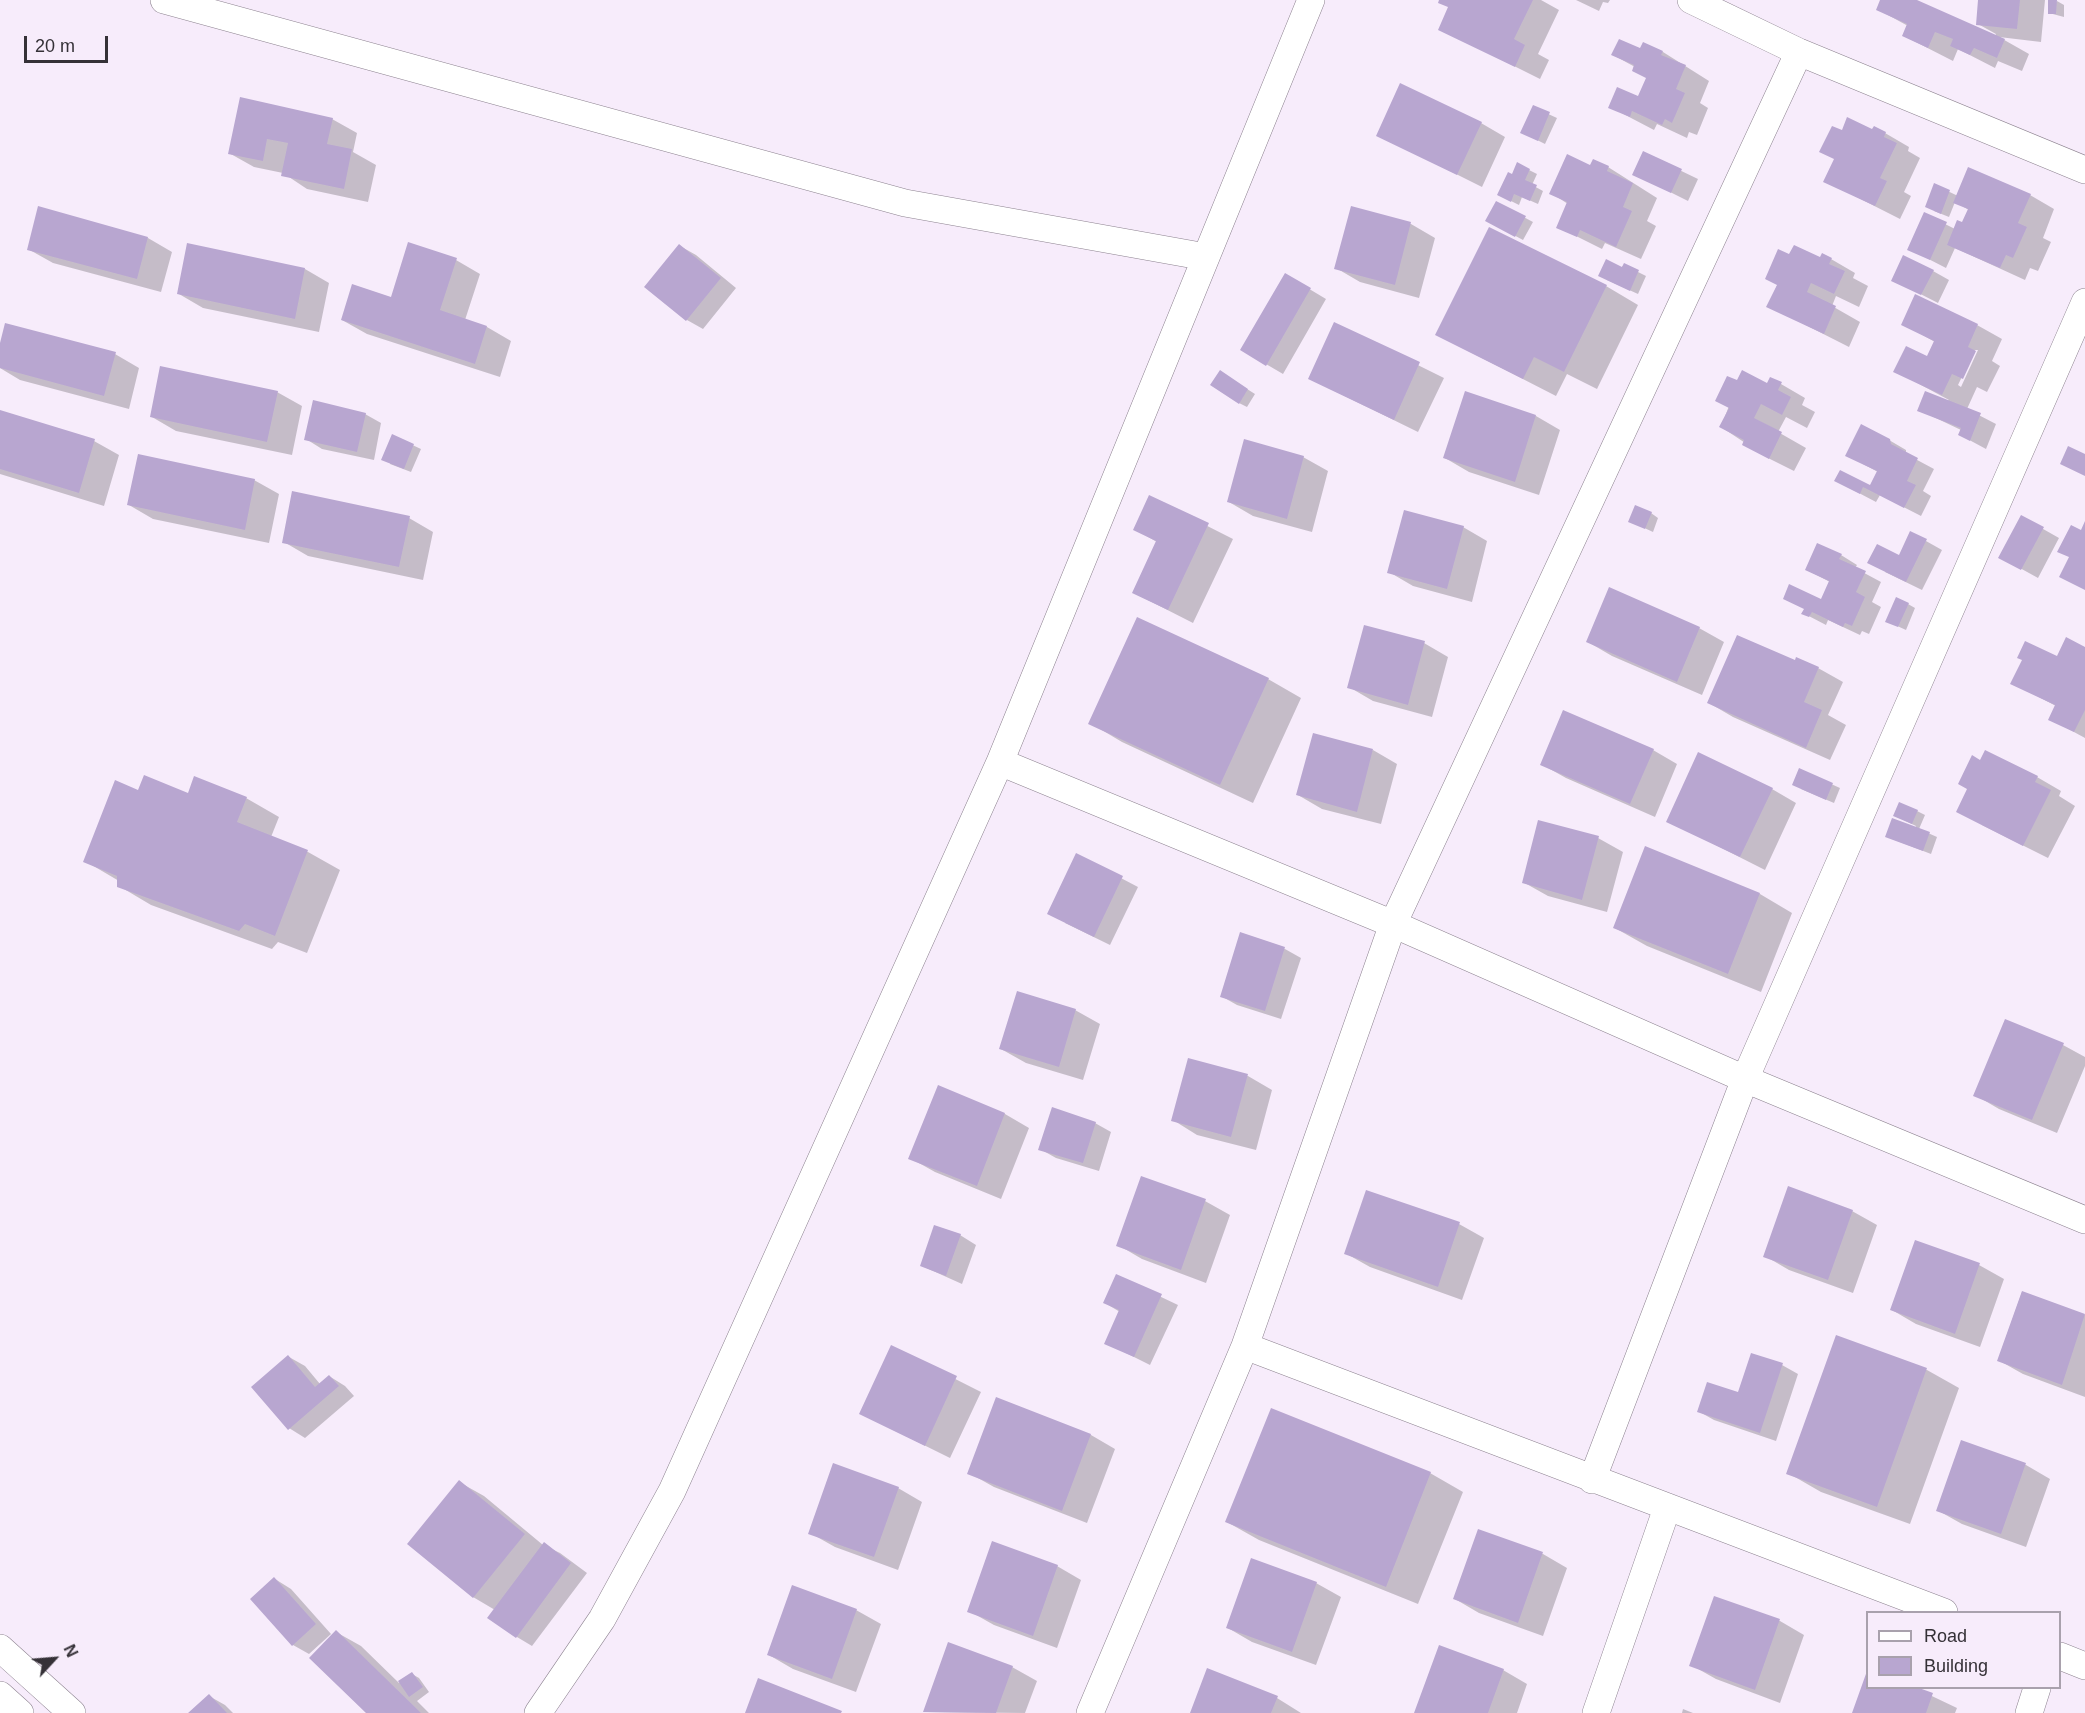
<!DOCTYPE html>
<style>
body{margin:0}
#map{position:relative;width:2085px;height:1713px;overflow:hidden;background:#f7ecfb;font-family:Arial,sans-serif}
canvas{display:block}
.legend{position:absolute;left:1866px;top:1611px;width:195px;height:78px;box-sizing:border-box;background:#f7ecfb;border:2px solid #a9a1ad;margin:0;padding:8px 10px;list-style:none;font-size:18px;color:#353137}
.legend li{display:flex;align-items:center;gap:12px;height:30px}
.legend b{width:30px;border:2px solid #a9a1ad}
.north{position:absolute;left:24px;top:1629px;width:60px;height:60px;-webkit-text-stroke:4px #f7ecfb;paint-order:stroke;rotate:64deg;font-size:16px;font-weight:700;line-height:24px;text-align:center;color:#353137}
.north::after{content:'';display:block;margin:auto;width:21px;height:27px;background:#353137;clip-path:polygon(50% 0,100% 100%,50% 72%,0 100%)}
.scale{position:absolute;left:24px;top:36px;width:84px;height:27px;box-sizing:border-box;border:3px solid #353137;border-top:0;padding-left:8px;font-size:18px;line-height:21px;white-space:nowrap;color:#353137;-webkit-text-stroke:4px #f7ecfb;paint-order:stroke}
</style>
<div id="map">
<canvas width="2085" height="1713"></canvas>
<ul class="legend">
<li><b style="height:8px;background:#fff"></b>Road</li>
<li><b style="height:16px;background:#b8a6d0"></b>Building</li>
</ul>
<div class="north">N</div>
<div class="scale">20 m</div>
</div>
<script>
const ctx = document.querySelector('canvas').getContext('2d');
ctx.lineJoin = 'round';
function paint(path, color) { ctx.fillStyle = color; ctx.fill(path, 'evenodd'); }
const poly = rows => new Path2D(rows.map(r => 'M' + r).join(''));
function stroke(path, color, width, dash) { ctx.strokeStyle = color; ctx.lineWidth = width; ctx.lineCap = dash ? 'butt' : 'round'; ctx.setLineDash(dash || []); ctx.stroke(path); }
paint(poly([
 [1441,0,1541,0,1559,10,1538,54,1549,60,1540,79,1440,29,1450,8],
 [1576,0,1610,0,1608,3,1603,2,1599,11],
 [1881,0,1913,0,1995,36,1996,34,1978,24,1980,0,2045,0,2041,42,1999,37,2029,54,2022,71,1998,61,1995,68,1958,49,1953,61,1904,36,1908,26,1877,9],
 [2057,1,2064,5,2064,17,2049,13],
 [1644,44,1663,52,1709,81,1700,103,1708,108,1697,135,1689,132,1687,138,1657,124,1654,130,1610,107,1639,98,1647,78,1635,67,1613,55,1641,50],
 [241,99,332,119,357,133,353,152,376,165,368,202,307,189,283,173,254,167,229,153],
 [1533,107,1557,118,1545,144,1529,136],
 [1481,123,1505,137,1482,187,1378,135],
 [1873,131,1885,133,1909,147,1908,151,1920,158,1904,192,1911,196,1900,219,1825,181,1835,159,1842,132],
 [1644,153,1698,179,1688,201,1634,174],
 [1591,167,1608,167,1657,198,1647,221,1656,226,1641,259,1605,243,1602,249,1558,227,1568,204,1551,193],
 [1529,170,1537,174,1532,185,1543,191,1538,204,1522,197,1519,205,1507,199,1513,176],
 [1935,185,1958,196,2030,195,2054,209,2043,238,2051,242,2038,271,2030,268,2025,280,1955,248,1946,268,1909,249,1925,214,1955,229,1963,224,1969,210,1955,202,1949,217,1934,211],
 [1497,203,1533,222,1523,240,1495,225],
 [1352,207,1411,224,1435,238,1419,298,1360,282,1336,268],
 [148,238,172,252,161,292,53,263,28,249],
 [680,246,696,255,736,288,703,329,687,320],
 [1790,256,1831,259,1855,273,1853,278,1868,286,1859,307,1836,296,1832,306,1860,322,1849,347,1768,306],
 [456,260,480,274,465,320,487,327,511,341,500,377,367,334,342,320,392,298],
 [1624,265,1646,276,1638,294,1607,280],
 [305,269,329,283,319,332,203,308,179,294],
 [1933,271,1949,280,1938,303,1893,280],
 [1286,275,1326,299,1283,374,1242,350],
 [1606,286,1638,305,1597,389,1567,374,1556,396,1437,335],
 [1335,324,1444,378,1418,432,1310,379],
 [1903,324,1977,325,2002,339,1992,361,2000,366,1987,392,1977,387,1967,409,1996,424,1986,449,1960,435,1961,430,1919,410,1949,400,1895,371,1928,358,1935,342],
 [1975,350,1978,350,1961,387,1958,385],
 [0,349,115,354,139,368,129,409,20,380,0,368],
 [1220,372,1255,394,1247,407,1239,403],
 [1738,382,1781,384,1805,398,1802,405,1815,412,1807,428,1786,417,1778,432,1806,448,1794,471,1768,458,1721,427],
 [277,392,302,406,292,455,176,431,152,417],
 [1466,393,1536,416,1560,430,1539,495,1469,472,1445,458],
 [0,411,94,441,119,455,104,506,0,474],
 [365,414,381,423,374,460,322,449,306,439],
 [393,436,421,449,411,472,390,464],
 [1889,440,1906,450,1906,454,1934,469,1923,491,1931,496,1921,516,1880,495,1876,502,1836,481,1870,487,1878,472,1863,464],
 [1303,457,1328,471,1312,532,1253,516,1229,502],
 [254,480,279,494,269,543,153,519,129,505],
 [1150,497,1233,539,1193,623,1134,593,1157,542,1134,529],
 [1651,513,1658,518,1653,532,1638,525],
 [2022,517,2059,538,2038,578,2000,557],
 [409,518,433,532,423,580,308,556,284,542],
 [1463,527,1487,541,1472,602,1413,586,1389,572],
 [1926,541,1942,550,1922,590,1885,572,1899,557],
 [1841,555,1857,565,1855,568,1881,582,1872,602,1881,607,1869,634,1862,631,1860,635,1828,620,1826,625,1803,613,1822,601,1830,582,1807,570],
 [1908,604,1915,608,1906,630,1895,625],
 [1138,619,1268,679,1301,698,1253,803,1122,742,1090,723],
 [1699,628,1724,642,1702,695,1612,656,1588,642],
 [1424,643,1448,657,1432,717,1373,701,1349,687],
 [2085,647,2085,738,2050,719,2056,706,2012,683,2057,658],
 [1796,662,1818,668,1843,682,1828,715,1846,725,1830,760,1733,717,1709,703],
 [1373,750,1397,764,1381,824,1322,809,1298,795],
 [1653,750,1677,764,1655,817,1566,778,1541,764],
 [1981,762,2037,777,2061,791,2059,796,2075,806,2048,858,1982,825],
 [1800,770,1840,788,1834,803,1801,789],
 [1772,789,1796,803,1765,870,1668,821],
 [138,792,246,798,279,817,271,837,308,852,340,870,307,953,278,942,272,949,151,905,119,886,119,881,85,861],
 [1917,811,1925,815,1919,829,1937,837,1931,854,1887,837,1915,828,1916,826,1895,816],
 [1598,838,1623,852,1607,912,1548,896,1523,882],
 [1646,848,1760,894,1792,913,1761,992,1647,946,1615,928],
 [1077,855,1138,887,1110,945,1065,923],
 [1241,934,1285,949,1301,958,1281,1019,1237,1005,1221,996],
 [1075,1010,1100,1024,1083,1080,1026,1063,1001,1049],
 [2005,1021,2063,1045,2085,1057,2085,1066,2057,1133,1999,1109,1975,1095],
 [1189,1060,1248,1076,1272,1090,1256,1150,1197,1135,1173,1120],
 [939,1087,1005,1114,1029,1128,1001,1199,935,1172,910,1158],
 [1095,1123,1111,1132,1099,1171,1056,1158,1040,1149],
 [1205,1201,1230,1215,1206,1283,1142,1259,1118,1245],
 [1852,1211,1877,1225,1853,1293,1789,1270,1765,1256],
 [1459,1224,1484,1238,1462,1300,1370,1267,1345,1253],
 [960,1235,976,1245,962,1284,922,1266],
 [1979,1265,2004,1279,1980,1347,1916,1324,1892,1310],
 [1117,1276,1178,1305,1150,1365,1106,1343,1120,1312,1105,1303],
 [2022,1292,2085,1315,2085,1397,2023,1374,1998,1360],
 [1837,1337,1927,1370,1959,1388,1910,1524,1821,1492,1788,1473],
 [892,1347,981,1392,950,1458,861,1414],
 [289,1357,305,1366,320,1384,329,1376,345,1386,354,1396,305,1438,289,1428],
 [1782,1365,1798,1374,1776,1441,1714,1420,1698,1411,1739,1394],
 [997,1399,1091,1435,1115,1449,1087,1523,994,1487,969,1473],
 [1962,1442,2026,1465,2050,1479,2026,1547,1962,1524,1937,1510],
 [1430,1473,1463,1492,1418,1604,1259,1540,1227,1522],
 [459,1482,484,1496,543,1545,560,1553,587,1573,532,1646,517,1637,495,1610,473,1597],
 [898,1488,922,1502,898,1570,835,1547,810,1533],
 [1479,1531,1543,1554,1567,1568,1543,1636,1479,1613,1455,1599],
 [1057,1566,1081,1580,1057,1648,994,1625,969,1611],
 [275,1579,291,1589,331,1634,309,1654,293,1645],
 [1316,1583,1341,1597,1316,1665,1252,1642,1228,1628],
 [1715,1597,1780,1621,1804,1635,1780,1703,1716,1679,1691,1665],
 [856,1610,881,1624,856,1692,793,1669,769,1655],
 [336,1632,361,1646,399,1683,412,1674,419,1678,429,1692,417,1701,429,1713,368,1713],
 [1012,1667,1037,1681,1025,1713,925,1712],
 [1503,1670,1527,1684,1517,1713,1416,1713],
 [1868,1675,1868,1688,1915,1688,1957,1708,1955,1713,1854,1713],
 [209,1696,225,1705,233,1713,191,1713],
 [1277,1698,1301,1713,1191,1713],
 [1683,1709,1693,1713,1682,1713]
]), '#0003');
paint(poly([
 [1439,0,1533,0,1514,39,1525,45,1515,67,1438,30,1448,7,1438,3],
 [1880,0,1917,0,2005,39,1997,58,1974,48,1970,55,1950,46,1953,39,1935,32,1928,48,1902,36,1907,24,1876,10],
 [1978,0,2020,0,2017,29,1976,25],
 [2048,0,2057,0,2056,14,2048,14],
 [1619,39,1640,48,1643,42,1663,51,1661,55,1686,65,1676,89,1685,93,1672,123,1665,119,1662,125,1632,111,1630,117,1608,108,1617,87,1638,96,1646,78,1632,71,1634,65,1611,55],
 [1400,83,1482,122,1457,175,1376,136],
 [240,97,333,118,327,144,352,149,344,189,281,176,288,143,267,139,263,161,228,154],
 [1533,105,1550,112,1538,141,1520,133],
 [1847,117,1872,129,1874,126,1886,132,1884,137,1897,143,1880,178,1887,181,1875,206,1823,182,1834,159,1819,152,1832,126,1842,130],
 [1643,151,1682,169,1671,193,1632,175],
 [1567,154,1590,165,1593,159,1609,166,1607,171,1633,183,1623,207,1632,211,1616,247,1580,230,1577,237,1556,228,1567,202,1549,194],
 [1517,162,1530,169,1525,180,1537,185,1530,201,1514,194,1511,202,1497,195,1508,172,1512,174],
 [1968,167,2031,194,2018,223,2027,227,2013,258,2006,255,2000,268,1947,245,1957,220,1962,222,1968,209,1953,203],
 [1934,183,1950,190,1941,214,1925,207],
 [1496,201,1526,216,1515,237,1485,221],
 [38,206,148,237,137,279,27,250],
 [1351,206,1411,222,1395,285,1334,269],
 [1924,212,1947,222,1930,260,1907,250],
 [1489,227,1607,285,1564,372,1534,357,1523,379,1435,335],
 [408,242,457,258,440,310,487,326,475,364,341,320,352,284,391,297],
 [187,243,305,268,295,319,177,294],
 [679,244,721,278,686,321,644,287],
 [1794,245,1820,257,1822,253,1832,258,1829,264,1845,271,1834,294,1811,283,1807,292,1836,306,1824,334,1766,307,1777,285,1765,279,1778,249,1789,254],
 [1903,255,1934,270,1921,295,1891,281],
 [1606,259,1622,267,1624,263,1639,270,1630,291,1598,276],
 [1285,273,1311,288,1266,366,1240,350],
 [1915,294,1978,324,1968,347,1976,351,1963,379,1952,374,1942,395,1893,372,1906,346,1927,356,1934,341,1901,325],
 [1334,322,1420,362,1394,420,1308,379],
 [5,323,116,352,104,396,0,368,0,343],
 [160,366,278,391,267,442,150,417],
 [1220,370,1248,389,1239,404,1210,385],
 [1742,370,1767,383,1770,377,1782,382,1778,390,1791,397,1782,415,1761,404,1754,418,1782,432,1769,459,1742,445,1744,440,1719,427,1729,408,1715,401,1727,376,1737,380],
 [1465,391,1536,415,1515,482,1443,458],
 [1925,391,1981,413,1970,441,1958,435,1961,428,1917,411],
 [313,400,366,413,357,452,304,440],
 [0,410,95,439,79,493,0,469],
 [1861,424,1890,439,1891,444,1918,458,1907,481,1916,485,1904,508,1863,487,1860,494,1834,481,1840,470,1870,485,1877,471,1845,456],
 [392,434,414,444,404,469,381,460],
 [1244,439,1304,456,1287,519,1227,502],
 [2068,446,2085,454,2085,476,2060,464],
 [138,454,255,479,245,530,127,505],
 [292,491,410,516,399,567,282,543],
 [1149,495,1209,523,1168,610,1132,593,1156,541,1133,530],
 [1635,505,1652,512,1645,529,1628,522],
 [1404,510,1464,526,1447,589,1387,573],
 [2021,515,2044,527,2021,570,1998,558],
 [2085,521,2085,590,2059,577,2069,557,2057,552,2071,525,2081,530],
 [1910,531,1927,539,1906,582,1867,563,1877,544,1899,555],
 [1817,543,1842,554,1839,559,1866,571,1856,592,1865,597,1852,626,1845,623,1843,627,1812,612,1809,617,1801,614,1804,609,1783,599,1789,584,1821,599,1829,581,1805,570],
 [1609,587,1700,627,1677,682,1586,642],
 [1896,597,1909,603,1898,627,1885,622],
 [1137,617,1269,678,1220,785,1088,724],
 [1364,625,1425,641,1408,705,1347,688],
 [1737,635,1795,660,1796,657,1819,667,1804,702,1822,710,1806,748,1707,703],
 [2066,637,2085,647,2085,710,2074,732,2048,720,2055,705,2010,684,2022,660,2017,658,2025,641,2057,656],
 [1563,710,1654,749,1630,804,1540,765],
 [1313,733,1373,749,1357,812,1296,795],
 [1985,750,2038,776,2035,782,2051,790,2023,846,1956,812,1967,789,1958,784,1972,755,1980,760],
 [1698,752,1773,788,1740,857,1666,822],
 [1799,768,1833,783,1826,800,1792,785],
 [144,775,188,793,194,776,247,797,237,822,308,850,275,936,245,924,239,931,117,887,117,876,83,862,115,780,138,790],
 [1899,802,1918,810,1912,824,1893,816],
 [1892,818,1930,832,1923,851,1885,837],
 [1538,820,1599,836,1582,900,1522,883],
 [1645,846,1760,893,1728,974,1613,928],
 [1076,853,1123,876,1094,937,1047,914],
 [1240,932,1285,947,1265,1011,1220,997],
 [1017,991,1076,1009,1059,1067,999,1049],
 [2005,1019,2064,1043,2032,1120,1973,1096],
 [1188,1058,1248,1074,1231,1137,1171,1121],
 [938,1085,1005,1113,977,1186,908,1159],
 [1052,1107,1096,1122,1083,1163,1038,1150],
 [1141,1176,1206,1199,1181,1270,1116,1246],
 [1788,1186,1853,1210,1828,1280,1763,1257],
 [1366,1190,1460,1222,1438,1287,1344,1254],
 [934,1225,961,1234,946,1276,920,1266],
 [1915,1240,1980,1263,1955,1334,1890,1310],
 [1116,1274,1162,1294,1134,1357,1104,1344,1119,1310,1103,1303],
 [2022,1291,2085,1314,2062,1385,1997,1361],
 [1836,1335,1927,1368,1877,1507,1786,1474],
 [891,1345,957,1376,925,1446,859,1414],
 [1751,1353,1783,1363,1760,1433,1697,1412,1707,1382,1738,1392],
 [288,1355,315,1387,329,1375,339,1386,288,1430,251,1387],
 [996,1397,1091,1434,1062,1511,967,1474],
 [1271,1408,1431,1472,1386,1587,1225,1522],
 [1961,1440,2026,1463,2001,1534,1936,1511],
 [833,1463,899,1487,874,1557,808,1534],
 [459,1480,525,1534,473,1598,407,1544],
 [1478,1529,1543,1552,1518,1623,1453,1599],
 [992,1541,1058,1565,1033,1636,967,1612],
 [544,1542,571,1563,516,1638,487,1618],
 [1251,1558,1317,1582,1292,1652,1226,1628],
 [274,1577,316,1624,292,1646,250,1599],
 [792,1585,857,1609,832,1679,767,1655],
 [1714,1596,1780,1619,1755,1690,1689,1666],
 [336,1630,421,1713,366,1713,309,1658],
 [948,1642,1013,1666,996,1713,923,1712],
 [1439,1645,1504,1669,1488,1713,1414,1713],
 [1207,1668,1278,1696,1271,1713,1190,1713],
 [1867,1671,1868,1688,1919,1688,1933,1693,1926,1713,1852,1713],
 [412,1672,423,1687,409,1697,398,1681],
 [758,1678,842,1711,841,1713,745,1713],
 [209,1694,227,1713,188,1713]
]), '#b8a6d0');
const street = poly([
 [164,0,905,203,1206,257],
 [1691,0,1799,52,2085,170],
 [1000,762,1393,924,1745,1079,2085,1220],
 [1245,1346,1944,1612],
 [1592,1480,1745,1079,2085,302],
 [0,1648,72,1713],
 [2060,1656,2085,1666],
 [0,1695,20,1713],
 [538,1713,602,1619,672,1491,1000,762,1311,0],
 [1090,1713,1245,1346,1393,924,1799,52],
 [1596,1713,1667,1508],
 [2029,1713,2037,1688]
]);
stroke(street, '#8d8390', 28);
stroke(street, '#fff', 27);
</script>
